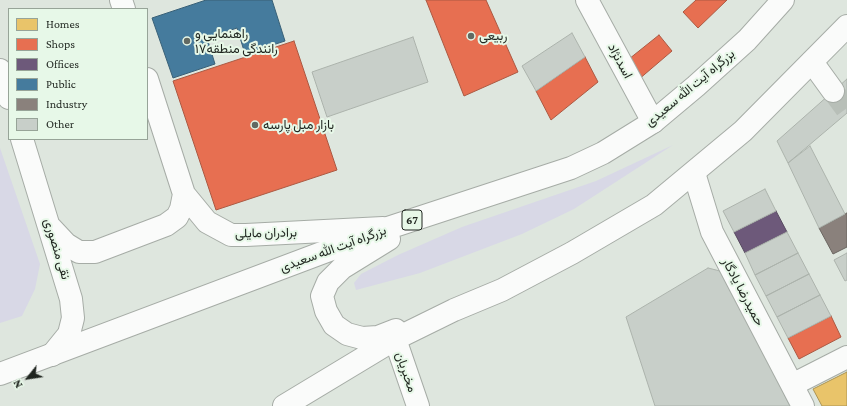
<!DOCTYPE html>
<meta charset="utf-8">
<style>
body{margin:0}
#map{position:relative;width:847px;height:406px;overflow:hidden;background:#dee6de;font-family:"Crimson Pro",serif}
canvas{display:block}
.legend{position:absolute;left:8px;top:8px;width:140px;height:132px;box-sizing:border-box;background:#e7f8e8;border:1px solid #97a498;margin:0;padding:5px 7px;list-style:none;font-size:12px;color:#1f251f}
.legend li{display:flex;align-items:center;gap:8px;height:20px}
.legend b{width:20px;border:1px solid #97a498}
.north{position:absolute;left:8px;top:358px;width:40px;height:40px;-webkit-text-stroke:3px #e7f8e8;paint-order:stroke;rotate:240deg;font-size:11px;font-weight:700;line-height:16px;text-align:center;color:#1f251f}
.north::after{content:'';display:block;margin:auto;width:14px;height:18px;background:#1f251f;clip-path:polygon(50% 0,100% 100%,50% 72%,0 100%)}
</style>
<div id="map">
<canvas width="847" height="406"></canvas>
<ul class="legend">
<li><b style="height:11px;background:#e9c46a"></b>Homes</li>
<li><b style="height:11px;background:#e76f51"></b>Shops</li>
<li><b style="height:11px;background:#6d597a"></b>Offices</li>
<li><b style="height:11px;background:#457b9d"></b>Public</li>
<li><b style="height:11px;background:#8a817c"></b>Industry</li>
<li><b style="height:11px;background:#c8cfc9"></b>Other</li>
</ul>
<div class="north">N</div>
</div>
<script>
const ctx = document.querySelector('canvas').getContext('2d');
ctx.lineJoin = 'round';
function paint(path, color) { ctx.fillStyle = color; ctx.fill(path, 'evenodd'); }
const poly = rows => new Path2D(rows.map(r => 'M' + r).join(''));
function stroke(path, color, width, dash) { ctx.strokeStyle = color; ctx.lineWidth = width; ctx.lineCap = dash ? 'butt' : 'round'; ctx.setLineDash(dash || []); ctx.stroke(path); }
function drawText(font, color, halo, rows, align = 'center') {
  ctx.font = font + ' "Crimson Pro",Vazirmatn,serif'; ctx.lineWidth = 4; ctx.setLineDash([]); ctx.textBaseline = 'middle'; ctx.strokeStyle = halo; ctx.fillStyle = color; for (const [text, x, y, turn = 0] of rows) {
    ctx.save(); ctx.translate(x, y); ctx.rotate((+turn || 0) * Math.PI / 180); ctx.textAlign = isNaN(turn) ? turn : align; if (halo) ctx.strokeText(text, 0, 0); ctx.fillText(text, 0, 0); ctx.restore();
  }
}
paint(poly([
 [673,145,574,209,522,234,420,273,356,290,354,283,361,274,398,255,462,227,596,181],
 [0,148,40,264,35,289,22,316,0,323]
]), '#d8d8e6');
const homes = poly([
 [847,372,847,406,822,406,813,389,847,372]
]);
paint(homes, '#e9c46a');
stroke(homes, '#ac9454', 1);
const shops = poly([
 [426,0,486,0,518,72,464,96,426,0],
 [696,0,727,0,698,28,683,12,696,0],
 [659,35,672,51,638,80,624,63,659,35],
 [294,41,337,170,216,210,173,81,294,41],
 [585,57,598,82,551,120,536,91,585,57],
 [831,316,841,337,799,359,788,338,831,316]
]);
paint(shops, '#e76f51');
stroke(shops, '#ab5942', 1);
const offices = poly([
 [776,211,787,232,745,253,734,232,776,211]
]);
paint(offices, '#6d597a');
stroke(offices, '#56495f', 1);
const public = poly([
 [206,0,272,0,285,41,245,54,237,28,207,38,215,64,173,78,152,18,206,0]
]);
paint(public, '#457b9d');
stroke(public, '#3a6177', 1);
const industry = poly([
 [847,213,847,247,833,254,819,228,847,213]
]);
paint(industry, '#8a817c');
stroke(industry, '#6a6560', 1);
const building = poly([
 [572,33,585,57,536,91,522,66,572,33],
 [413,37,428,82,327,117,312,72,413,37],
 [847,79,847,113,788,163,777,141,847,79],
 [810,146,845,214,819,228,788,163,810,146],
 [765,189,776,211,734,232,723,211,765,189],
 [787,232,798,253,755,275,745,253,787,232],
 [798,253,809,274,766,296,755,275,798,253],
 [847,253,847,280,845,281,834,260,847,253],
 [708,268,724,272,790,406,655,406,626,317,708,268],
 [809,274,820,295,777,317,766,296,809,274],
 [820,295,831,316,788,338,777,317,820,295]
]);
paint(building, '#c8cfc9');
stroke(building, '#acb3ac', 1);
stroke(poly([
 [833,91,847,110]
]), '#b8bfb8', 22, [22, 11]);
const minor = poly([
 [121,0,124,9],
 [587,0,653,122],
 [812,62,833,91],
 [0,70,9,98],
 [147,79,184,194,207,222,231,235,246,235,383,228],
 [22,139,71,299,73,318,69,334,52,355],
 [694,173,712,232,803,406],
 [51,228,66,244,79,252,95,252,166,225,177,217,181,209,184,194],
 [395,339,418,406],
 [792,385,847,357]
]);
const highway = poly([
 [389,239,342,268,328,282,322,296,326,311,334,325,347,334,362,338,378,337,396,330],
 [0,374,388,228,571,168,603,153,653,122,696,86,747,40,783,0],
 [284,406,395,339,454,310,502,290,572,253,654,205,743,131,847,26]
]);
stroke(minor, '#a6aca6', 24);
stroke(highway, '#a6aca6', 24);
stroke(minor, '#fafbfa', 22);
stroke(highway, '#fafbfa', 22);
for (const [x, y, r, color] of [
 [471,36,4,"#626962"],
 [187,41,4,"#626962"],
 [255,125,4,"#626962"]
]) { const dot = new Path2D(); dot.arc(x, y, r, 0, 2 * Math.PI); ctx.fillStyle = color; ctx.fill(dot); stroke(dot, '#e7f8e8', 1.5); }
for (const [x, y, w] of [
 [412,220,20]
]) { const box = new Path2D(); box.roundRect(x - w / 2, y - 10, w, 20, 3); ctx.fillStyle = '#e7f8e8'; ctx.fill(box); stroke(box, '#1f251f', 1); }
drawText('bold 12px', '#1f251f', null, [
 ["67",412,220]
]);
drawText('13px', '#1f251f', '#e7f8e8', [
 ["راهنمایی و",195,34],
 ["رانندگی منطقه۱۷",195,49],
 ["ربیعی",479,36],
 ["بازار مبل پارسه",263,125]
], 'left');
drawText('13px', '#1f251f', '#e7f8e8', [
 ["اسدنژاد",620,61,62],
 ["بزرگراه آیت الله سعیدی",690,88,-40],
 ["برادران مایلی",266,233,-1],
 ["نقی منصوری",57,249,73],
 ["بزرگراه آیت الله سعیدی",333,249,-20],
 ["حمیدرضا یادگار",743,292,62],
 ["مخبریان",406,372,71]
]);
</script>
